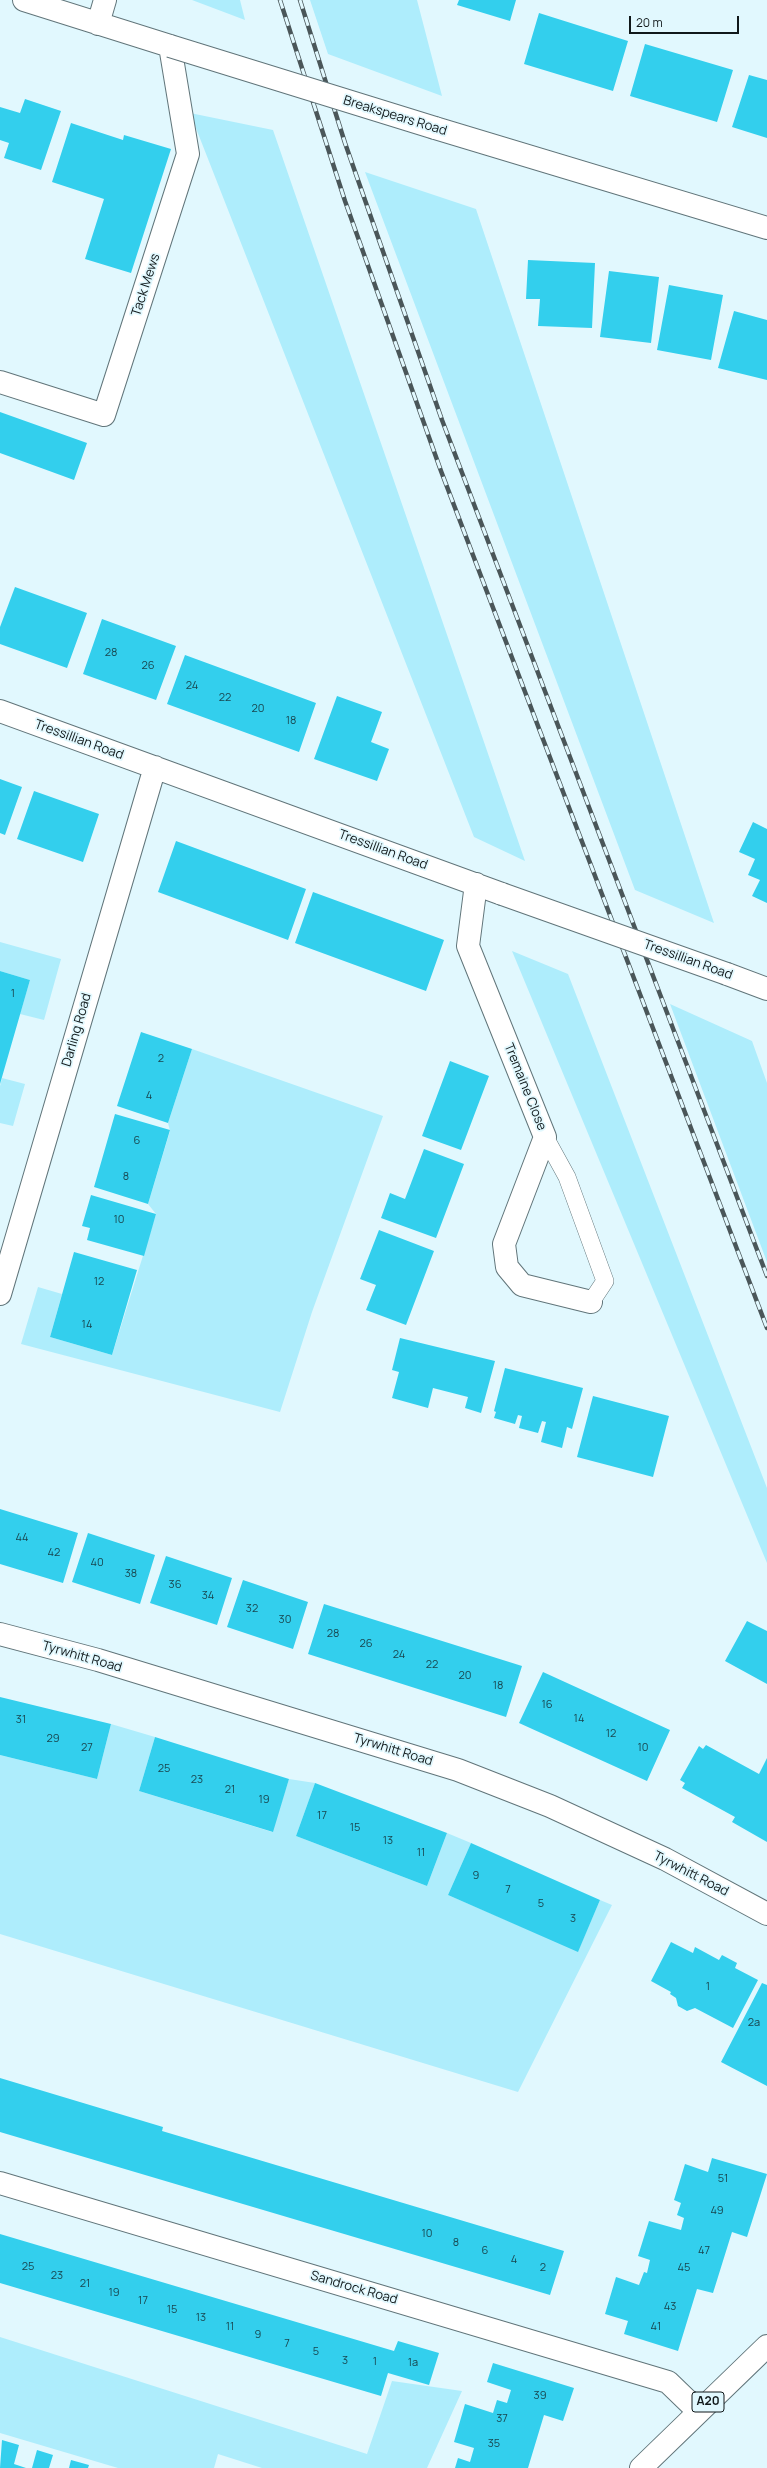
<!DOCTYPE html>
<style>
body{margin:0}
#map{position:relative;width:767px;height:2468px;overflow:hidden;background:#e1f8fe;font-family:Manrope,sans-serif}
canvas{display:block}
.scale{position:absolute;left:629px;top:16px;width:110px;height:18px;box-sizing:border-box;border:2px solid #10181a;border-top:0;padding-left:5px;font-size:12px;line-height:14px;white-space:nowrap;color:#10181a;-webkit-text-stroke:3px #e1f8fe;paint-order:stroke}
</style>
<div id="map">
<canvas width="767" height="2468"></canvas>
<div class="scale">20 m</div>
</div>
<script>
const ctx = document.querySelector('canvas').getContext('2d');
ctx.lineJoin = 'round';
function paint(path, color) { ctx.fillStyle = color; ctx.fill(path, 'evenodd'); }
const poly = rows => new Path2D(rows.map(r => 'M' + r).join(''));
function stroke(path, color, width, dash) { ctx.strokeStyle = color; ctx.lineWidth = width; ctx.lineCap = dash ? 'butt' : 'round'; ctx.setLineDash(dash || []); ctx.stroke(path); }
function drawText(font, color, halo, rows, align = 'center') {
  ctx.font = font + ' Manrope,sans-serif'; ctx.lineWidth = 3.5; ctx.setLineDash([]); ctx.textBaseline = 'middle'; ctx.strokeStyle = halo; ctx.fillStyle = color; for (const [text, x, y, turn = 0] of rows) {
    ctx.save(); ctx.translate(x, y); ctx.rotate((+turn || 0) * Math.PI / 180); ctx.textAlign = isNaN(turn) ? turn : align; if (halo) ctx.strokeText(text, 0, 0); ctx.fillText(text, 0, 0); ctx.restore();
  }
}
paint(poly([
 [192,0,240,0,245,20],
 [310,0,417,0,442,96,328,54],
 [190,113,273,130,525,861,474,837],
 [365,172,476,209,714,923,635,890],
 [0,942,61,959,44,1020,20,1014,30,980,0,971],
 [512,951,568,974,767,1488,767,1563],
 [670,1004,752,1041,767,1083,767,1262],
 [192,1049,383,1116,312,1312,280,1412,21,1344,38,1287,62,1294,50,1337,112,1355,156,1214,148,1204,170,1131,168,1123],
 [2,1078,25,1084,13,1126,0,1123,0,1086],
 [111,1724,155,1737,139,1791,272,1832,289,1779,315,1783,296,1836,427,1886,447,1833,471,1843,448,1895,578,1951,600,1900,612,1905,518,2092,0,1934,0,1755,97,1779],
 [0,2337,367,2454,392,2381,462,2391,427,2468,262,2468,218,2454,214,2468,118,2468,0,2433]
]), '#aeedfc');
paint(poly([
 [459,0,516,0,510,21,457,5],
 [539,13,628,41,613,91,524,64],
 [645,44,733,70,717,122,630,96],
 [749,75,767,80,767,138,732,127],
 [25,99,61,111,41,170,4,158,9,143,0,140,0,107,20,113],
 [71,123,123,140,124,135,171,149,131,273,85,259,104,199,52,182],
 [528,260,595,263,592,328,538,326,540,299,526,299],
 [609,271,659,277,651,343,600,337],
 [669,285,723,295,711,360,657,350],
 [734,311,767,320,767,380,718,368],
 [0,412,87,443,74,480,0,453],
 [15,587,87,613,67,668,0,644,0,627],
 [102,619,176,646,156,700,83,674],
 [185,655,316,703,299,752,167,704],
 [337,696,382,712,371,742,389,749,377,781,314,759],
 [0,779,22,787,5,835,0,833],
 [34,791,99,814,83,862,17,839],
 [753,822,767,829,767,903,752,896,760,880,748,875,755,859,739,852],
 [176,841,306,889,288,940,158,892],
 [313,892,444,940,426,991,295,943],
 [0,971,30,980,0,1084],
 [141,1032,192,1049,168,1123,117,1106],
 [450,1061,489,1076,461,1150,422,1136],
 [115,1114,170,1130,148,1204,94,1187],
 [424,1149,464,1164,436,1238,381,1218,390,1193,405,1199],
 [91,1195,156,1214,144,1256,87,1240,90,1228,82,1226],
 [379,1230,434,1251,406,1325,366,1310,376,1285,360,1279],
 [74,1252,137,1270,112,1355,50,1337],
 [400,1338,495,1361,481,1413,465,1408,468,1397,433,1388,428,1408,392,1398,399,1372,392,1370],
 [505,1368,583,1388,572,1429,567,1427,562,1448,541,1442,546,1422,542,1421,538,1433,519,1428,522,1416,518,1415,515,1424,494,1418,496,1412,494,1411],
 [593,1396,669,1416,653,1477,577,1457],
 [0,1509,78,1533,63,1583,0,1564],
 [88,1533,155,1555,140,1604,72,1582],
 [166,1556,232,1578,217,1625,150,1603],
 [243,1580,308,1602,293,1649,227,1627],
 [324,1604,522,1666,506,1717,308,1654],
 [747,1621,767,1631,767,1684,725,1661],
 [543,1672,670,1730,647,1781,519,1723],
 [0,1697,111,1724,97,1779,0,1755],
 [155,1737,289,1779,273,1832,139,1791],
 [706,1745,759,1774,767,1758,767,1842,732,1822,735,1817,682,1788,685,1783,680,1780,699,1746,703,1749],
 [315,1783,447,1833,427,1886,296,1836],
 [471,1843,600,1900,578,1952,448,1895],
 [671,1942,693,1953,695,1947,719,1960,722,1955,737,1963,735,1968,758,1980,733,2028,695,2008,687,2011,678,2006,676,1998,670,1994,671,1992,651,1981],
 [762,1983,767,1985,767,2086,721,2062],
 [0,2078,163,2127,162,2131,564,2251,550,2295,0,2132],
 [712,2158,767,2174,747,2237,732,2232,713,2293,697,2289,678,2351,624,2334,628,2321,605,2314,616,2277,639,2285,644,2272,647,2273,650,2260,638,2256,649,2221,681,2230,684,2218,677,2215,681,2203,674,2200,685,2164,708,2172],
 [0,2234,394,2351,398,2341,439,2353,429,2385,388,2373,381,2396,0,2283],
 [493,2363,574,2388,563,2421,544,2415,528,2468,455,2468,458,2458,470,2462,474,2448,454,2442,465,2404,493,2413,497,2400,507,2403,511,2390,487,2382],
 [2,2440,19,2445,14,2464,26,2468,0,2468],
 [37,2450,53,2455,49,2468,32,2468],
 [71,2460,89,2465,88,2468,69,2468]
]), '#33cfed');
const service = poly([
 [545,1137,567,1177,605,1281,591,1302]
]);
const minor = poly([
 [98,24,105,0],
 [435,128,767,228],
 [0,382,104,415,188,154,170,46,24,0],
 [0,711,502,894],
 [476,884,468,946,545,1137,504,1244,507,1267,522,1285,591,1302],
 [727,974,767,989],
 [0,1294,155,767],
 [0,1634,98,1660,458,1770,550,1806,665,1859,767,1914],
 [0,2183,668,2382,698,2411]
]);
const trunk = poly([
 [641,2468,767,2346]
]);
stroke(service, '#61757a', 18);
stroke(minor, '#61757a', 24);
stroke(trunk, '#61757a', 24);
stroke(service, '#fff', 17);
stroke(minor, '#fff', 22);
stroke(trunk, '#fff', 22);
const rail = poly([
 [280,0,345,201,441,471,767,1328],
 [300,0,345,143,442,420,767,1276]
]);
stroke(rail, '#4a5659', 4.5);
stroke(rail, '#e1f8fe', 3, [9]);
const minorBridge = poly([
 [170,46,435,128],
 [502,894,727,974]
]);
stroke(minorBridge, '#61757a', 24, []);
stroke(minorBridge, '#fff', 22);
drawText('11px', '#19464f', null, [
 ["28",111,653],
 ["26",148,666],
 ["24",192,686],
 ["22",225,698],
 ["20",258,709],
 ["18",291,721],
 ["1",13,994],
 ["2",161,1059],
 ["4",149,1096],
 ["6",137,1141],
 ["8",126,1177],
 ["10",119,1220],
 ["12",99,1282],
 ["14",87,1325],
 ["44",22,1538],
 ["42",54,1553],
 ["40",97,1563],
 ["38",131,1574],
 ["36",175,1585],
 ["34",208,1596],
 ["32",252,1609],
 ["30",285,1620],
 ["28",333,1634],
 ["26",366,1644],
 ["24",399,1655],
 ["22",432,1665],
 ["20",465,1676],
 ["18",498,1686],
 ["16",547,1705],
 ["14",579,1719],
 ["31",21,1720],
 ["12",611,1734],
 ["29",53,1739],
 ["27",87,1748],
 ["10",643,1748],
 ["25",164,1769],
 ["23",197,1780],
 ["21",230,1790],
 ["19",264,1800],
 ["17",322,1816],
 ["15",355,1828],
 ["13",388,1841],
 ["11",421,1853],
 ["9",476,1876],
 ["7",508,1890],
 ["5",541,1904],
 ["3",573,1919],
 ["1",708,1987],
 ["2a",754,2023],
 ["51",723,2179],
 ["49",717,2211],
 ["10",427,2234],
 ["8",456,2243],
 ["6",485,2251],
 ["47",704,2251],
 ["4",514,2260],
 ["25",28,2267],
 ["2",543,2268],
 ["45",684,2268],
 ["23",57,2276],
 ["21",85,2284],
 ["19",114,2293],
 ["17",143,2301],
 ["43",670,2307],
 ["15",172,2310],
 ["13",201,2318],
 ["11",230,2327],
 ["41",656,2327],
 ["9",258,2335],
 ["7",287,2344],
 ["5",316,2352],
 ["3",345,2361],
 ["1",375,2362],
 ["1a",413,2363],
 ["39",540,2396],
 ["37",502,2419],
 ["35",494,2444]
]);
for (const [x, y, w] of [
 [708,2402,32]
]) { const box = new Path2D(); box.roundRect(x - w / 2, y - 10, w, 20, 3); ctx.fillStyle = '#e1f8fe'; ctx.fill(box); stroke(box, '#10181a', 1); }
drawText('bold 12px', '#10181a', null, [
 ["A20",708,2402]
]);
drawText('13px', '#10181a', '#e1f8fe', [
 ["Breakspears Road",395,116,17],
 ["Tack Mews",146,285,-72],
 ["Tressillian Road",79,740,20],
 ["Tressillian Road",383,850,20],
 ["Tressillian Road",688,960,20],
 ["Darling Road",77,1030,-74],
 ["Tremaine Close",525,1087,68],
 ["Tyrwhitt Road",82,1657,16],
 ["Tyrwhitt Road",393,1750,17],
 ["Tyrwhitt Road",691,1874,27],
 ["Sandrock Road",354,2288,16]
]);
</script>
